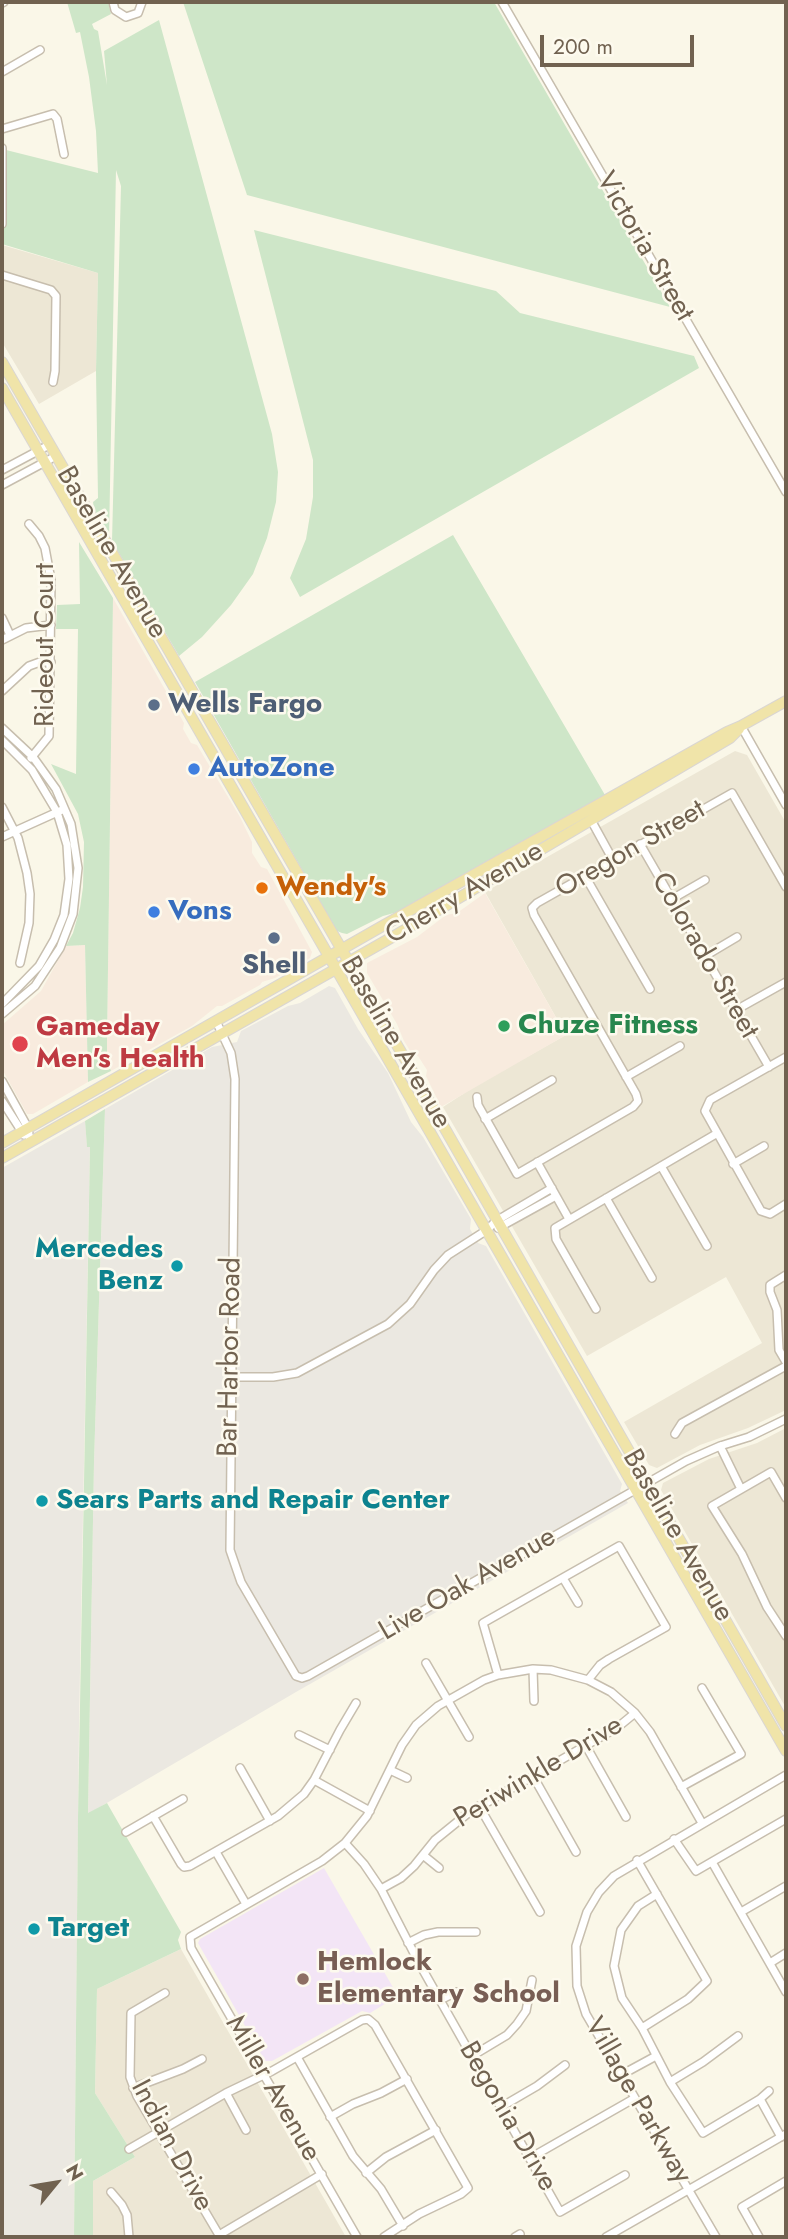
<!DOCTYPE html>
<style>
body{margin:0}
#map{position:relative;width:788px;height:2239px;overflow:hidden;background:#faf7e8;font-family:Jost,sans-serif}
canvas{display:block}
.frame{position:absolute;inset:0;border:4px solid #716250;pointer-events:none}
.north{position:absolute;left:21px;top:2148px;width:70px;height:70px;-webkit-text-stroke:5px #fdfaee;paint-order:stroke;rotate:60deg;font-size:19px;font-weight:700;line-height:28px;text-align:center;color:#716250}
.north::after{content:'';display:block;margin:auto;width:24px;height:32px;background:#716250;clip-path:polygon(50% 0,100% 100%,50% 72%,0 100%)}
.scale{position:absolute;left:540px;top:35px;width:154px;height:32px;box-sizing:border-box;border:4px solid #716250;border-top:0;padding-left:9px;font-size:21px;line-height:24px;white-space:nowrap;color:#716250;-webkit-text-stroke:5px #fdfaee;paint-order:stroke}
</style>
<div id="map">
<canvas width="788" height="2239"></canvas>
<div class="frame"></div>
<div class="north">N</div>
<div class="scale">200 m</div>
</div>
<script>
const ctx = document.querySelector('canvas').getContext('2d');
ctx.lineJoin = 'round';
function paint(path, color) { ctx.fillStyle = color; ctx.fill(path, 'evenodd'); }
const poly = rows => new Path2D(rows.map(r => 'M' + r).join(''));
function stroke(path, color, width, dash) { ctx.strokeStyle = color; ctx.lineWidth = width; ctx.lineCap = dash ? 'butt' : 'round'; ctx.setLineDash(dash || []); ctx.stroke(path); }
function drawText(font, color, halo, rows, align = 'center') {
  ctx.font = font + ' Jost,sans-serif'; ctx.lineWidth = 5; ctx.setLineDash([]); ctx.textBaseline = 'middle'; ctx.strokeStyle = halo; ctx.fillStyle = color; for (const [text, x, y, turn = 0] of rows) {
    ctx.save(); ctx.translate(x, y); ctx.rotate((+turn || 0) * Math.PI / 180); ctx.textAlign = isNaN(turn) ? turn : align; if (halo) ctx.strokeText(text, 0, 0); ctx.fillText(text, 0, 0); ctx.restore();
  }
}
paint(poly([
 [2,245,98,273,96,371,39,404,2,342],
 [735,751,747,755,786,823,786,1410,748,1428,700,1445,657,1468,649,1465,624,1422,762,1343,726,1277,587,1356,443,1107,475,1086,566,1035,485,892],
 [786,1428,786,1708,661,1490,663,1483,709,1459,757,1443],
 [181,1949,346,2237,93,2237,93,2181,135,2157,95,2093,97,1989]
]), '#ede7d5');
paint(poly([
 [113,598,184,723,183,729,191,743,197,745,240,817,252,842,252,853,261,867,267,869,312,952,310,958,275,978,262,982,260,985,222,1006,217,1006,192,1026,111,1071,107,1058,107,1042],
 [485,893,566,1035,441,1107,426,1076,427,1070,418,1056,412,1054,404,1041,397,1024,367,973,367,963,417,937,446,915,457,913],
 [85,945,88,1082,33,1114,27,1114,2,1069,2,1025,41,991,66,946]
]), '#f8ebde');
paint(poly([
 [329,986,335,988,358,1029,388,1073,411,1122,423,1137,471,1219,470,1229,478,1243,486,1246,622,1484,620,1491,628,1503,296,1692,88,1814,94,1462,105,1109,212,1047,237,1042,241,1031,288,1006,300,1003],
 [85,1121,87,1146,90,1147,79,1723,74,2237,2,2237,2,1168]
]), '#ebe8e1');
paint(poly([
 [324,1868,398,1996,370,2013,362,2011,272,2061,265,2061,198,1943,200,1939]
]), '#f3e5f6');
paint(poly([
 [67,2,108,2,111,14,92,24,94,29,98,31,107,85,104,51,159,20,272,434,278,472,276,502,267,538,253,574,231,605,202,637,179,656,112,541,121,186,116,170,109,538,95,515,93,502,98,498,96,371,98,273,2,244,2,149,98,173,96,131,89,77,80,32,76,33],
 [183,2,494,2,670,307,247,195],
 [254,230,496,291,520,313,694,356,699,368,300,597,290,578,306,539,313,497,313,460],
 [453,535,605,795,405,910,383,916,347,934,342,933,337,931,195,682],
 [79,542,113,598,107,1042,107,1058,111,1071,88,1082,85,945,66,946,73,933,80,908,83,887,84,842,78,814,51,764,76,774,78,629,56,629,57,605,80,604],
 [105,1109,94,1462,88,1813,107,1803,181,1932,178,1940,181,1949,97,1989,95,2093,135,2157,93,2181,93,2237,74,2237,78,1817,90,1147,87,1147,85,1121]
]), '#cee6c8');
const minor = poly([
 [113,2,115,10,126,17,138,13,142,2],
 [502,2,786,492],
 [2,3,4,2],
 [2,72,40,50],
 [2,129,53,114,57,119,64,154],
 [2,148,2,224],
 [2,275,51,290,56,296,55,371,53,382],
 [2,470,49,445],
 [2,485,56,456],
 [29,524,39,536,45,548,51,580,49,736,31,758],
 [2,618,10,635],
 [2,640,26,628,51,625],
 [2,691,29,666,40,662,51,662],
 [741,726,786,805],
 [2,728,33,757,56,789,71,824,78,868,73,914,60,948,35,986,2,1014],
 [2,740,32,770,57,812,67,845,69,879,64,915,54,940,39,966,2,1004],
 [2,807,18,838,27,873,30,894,29,923,20,963],
 [591,820,613,860],
 [2,837,62,810],
 [640,844,769,1067],
 [585,876,650,989],
 [672,899,705,880],
 [705,956,737,937],
 [736,1010,786,982],
 [216,1021,231,1053,235,1079,230,1550,241,1582,296,1676,302,1678,308,1676,686,1461,720,1446,749,1437,786,1419],
 [786,1057,710,1100,705,1111,761,1211,770,1214,786,1204],
 [626,1077,680,1046],
 [2,1081,28,1128,30,1141],
 [477,1097,478,1105,517,1174,633,1107,638,1101,636,1094,534,915,532,908,537,903,732,793,786,887],
 [2,1101,24,1135],
 [485,1119,552,1080],
 [537,1162,569,1219],
 [733,1164,764,1146],
 [661,1166,707,1246],
 [606,1198,652,1278],
 [498,1228,556,1196],
 [786,1275,770,1285,770,1292,777,1310,779,1350,786,1362],
 [596,1309,556,1239,555,1228,716,1134],
 [231,1377,273,1377,297,1373,388,1324,410,1304,434,1270,448,1255,487,1230,496,1221,552,1188],
 [675,1434,682,1423,786,1366],
 [720,1446,741,1489],
 [786,1498,771,1472,712,1506,742,1554,767,1607,786,1636],
 [563,1578,578,1603],
 [426,1663,469,1737],
 [533,1669,534,1701],
 [498,1675,483,1623,619,1546,666,1627,609,1659,600,1665,588,1680],
 [299,1735,330,1750],
 [586,1746,626,1817],
 [240,1768,270,1821],
 [390,1770,407,1778],
 [533,1776,576,1852],
 [314,1780,370,1811],
 [681,1787,741,1754,702,1688],
 [479,1806,540,1912],
 [153,1816,181,1864,184,1867,190,1866,278,1816,304,1794,314,1780,340,1730,356,1703],
 [126,1832,183,1799],
 [674,1839,696,1871,786,1819],
 [345,1843,364,1864,381,1889,419,1963,560,2212,625,2175],
 [216,1852,246,1904],
 [423,1855,439,1868],
 [637,1860,707,1981,688,1999,642,2028],
 [712,1862,786,1992],
 [381,1889,401,1878,414,1866,435,1840,467,1814,618,1727,635,1713],
 [657,1894,638,1906,621,1930,614,1966,622,1998,642,2028,670,2082,703,2133,760,2099,769,2091],
 [741,1912,786,1886],
 [408,1943,424,1935,438,1932,476,1932],
 [770,1963,786,1953],
 [165,1993,131,2013,130,2077,137,2096,219,2235,322,2174],
 [440,2000,456,1992],
 [472,2056,507,2035,517,2024,526,2011,532,1980],
 [297,2057,353,2156,381,2189,403,2226],
 [621,2075,656,2056],
 [670,2082,703,2062,738,2036],
 [133,2088,183,2069,202,2059],
 [226,2093,246,2130],
 [760,2099,781,2137],
 [501,2107,537,2086,565,2065],
 [330,2117,353,2104,381,2093,407,2079],
 [129,2149,226,2093,272,2071,362,2020,368,2019,375,2025,468,2188,461,2194,419,2214,384,2237],
 [530,2158,635,2098],
 [366,2173,386,2157,436,2130],
 [111,2192,122,2205,127,2215,129,2237],
 [357,2237,191,1948,190,1937,322,1861,345,1843,367,1816,402,1745,416,1725,438,1706,484,1680,498,1675,533,1669,551,1670,588,1680,611,1692,635,1713,650,1732,702,1823],
 [515,2237,520,2234],
 [606,2237,786,2134],
 [716,2237,586,2014,577,1986,576,1946,587,1912,599,1892,614,1876,786,1775],
 [759,2237,742,2207,786,2181]
]);
const major = poly([
 [2,362,412,1071,786,1726],
 [2,388,786,1751],
 [2,1143,379,928,727,732,741,726,786,701],
 [2,1158,396,935,730,738,739,729]
]);
stroke(minor, '#c7beae', 10);
stroke(major, '#dad6d2', 12);
stroke(minor, '#fff', 7);
stroke(major, '#f0e4a9', 10);
for (const [x, y, r, color] of [
 [154,705,7,"#5c6f8a"],
 [194,769,7,"#3f7fe0"],
 [262,888,7,"#e8710a"],
 [154,912,7,"#3f7fe0"],
 [274,938,7,"#5c6f8a"],
 [504,1026,7,"#2e9e5b"],
 [20,1044,9,"#e0444e"],
 [177,1266,7,"#0f9aa8"],
 [42,1501,7,"#0f9aa8"],
 [34,1929,7,"#0f9aa8"],
 [303,1979,7,"#8d6e63"]
]) { const dot = new Path2D(); dot.arc(x, y, r, 0, 2 * Math.PI); ctx.fillStyle = color; ctx.fill(dot); stroke(dot, '#fdfaee', 2.5); }
drawText('28px', '#716250', '#fdfaee', [
 ["Victoria Street",644,247,60],
 ["Baseline Avenue",111,553,60],
 ["Rideout Court",46,645,-90],
 ["Oregon Street",631,850,-30],
 ["Cherry Avenue",465,894,-30],
 ["Colorado Street",704,956,60],
 ["Baseline Avenue",395,1043,60],
 ["Bar Harbor Road",231,1357,-89],
 ["Baseline Avenue",677,1536,60],
 ["Live Oak Avenue",468,1585,-30],
 ["Periwinkle Drive",539,1773,-31],
 ["Miller Avenue",272,2089,60],
 ["Village Parkway",637,2101,60],
 ["Begonia Drive",507,2117,60],
 ["Indian Drive",171,2146,62]
]);
drawText('bold 28px', '#4e5e75', '#fdfaee', [
 ["Wells Fargo",168,705],
 ["Shell",274,966,"center"]
], 'left');
drawText('bold 28px', '#366cbe', '#fdfaee', [
 ["AutoZone",208,769],
 ["Vons",168,912]
], 'left');
drawText('bold 28px', '#c56008', '#fdfaee', [
 ["Wendy's",276,888]
], 'left');
drawText('bold 28px', '#27864d', '#fdfaee', [
 ["Chuze Fitness",518,1026]
], 'left');
drawText('bold 28px', '#be3a42', '#fdfaee', [
 ["Gameday",36,1028],
 ["Men's Health",36,1060]
], 'left');
drawText('bold 28px', '#0d838f', '#fdfaee', [
 ["Mercedes",163,1250,"right"],
 ["Benz",163,1282,"right"],
 ["Sears Parts and Repair Center",56,1501],
 ["Target",48,1929]
], 'left');
drawText('bold 28px', '#785e54', '#fdfaee', [
 ["Hemlock",317,1963],
 ["Elementary School",317,1995]
], 'left');
</script>
